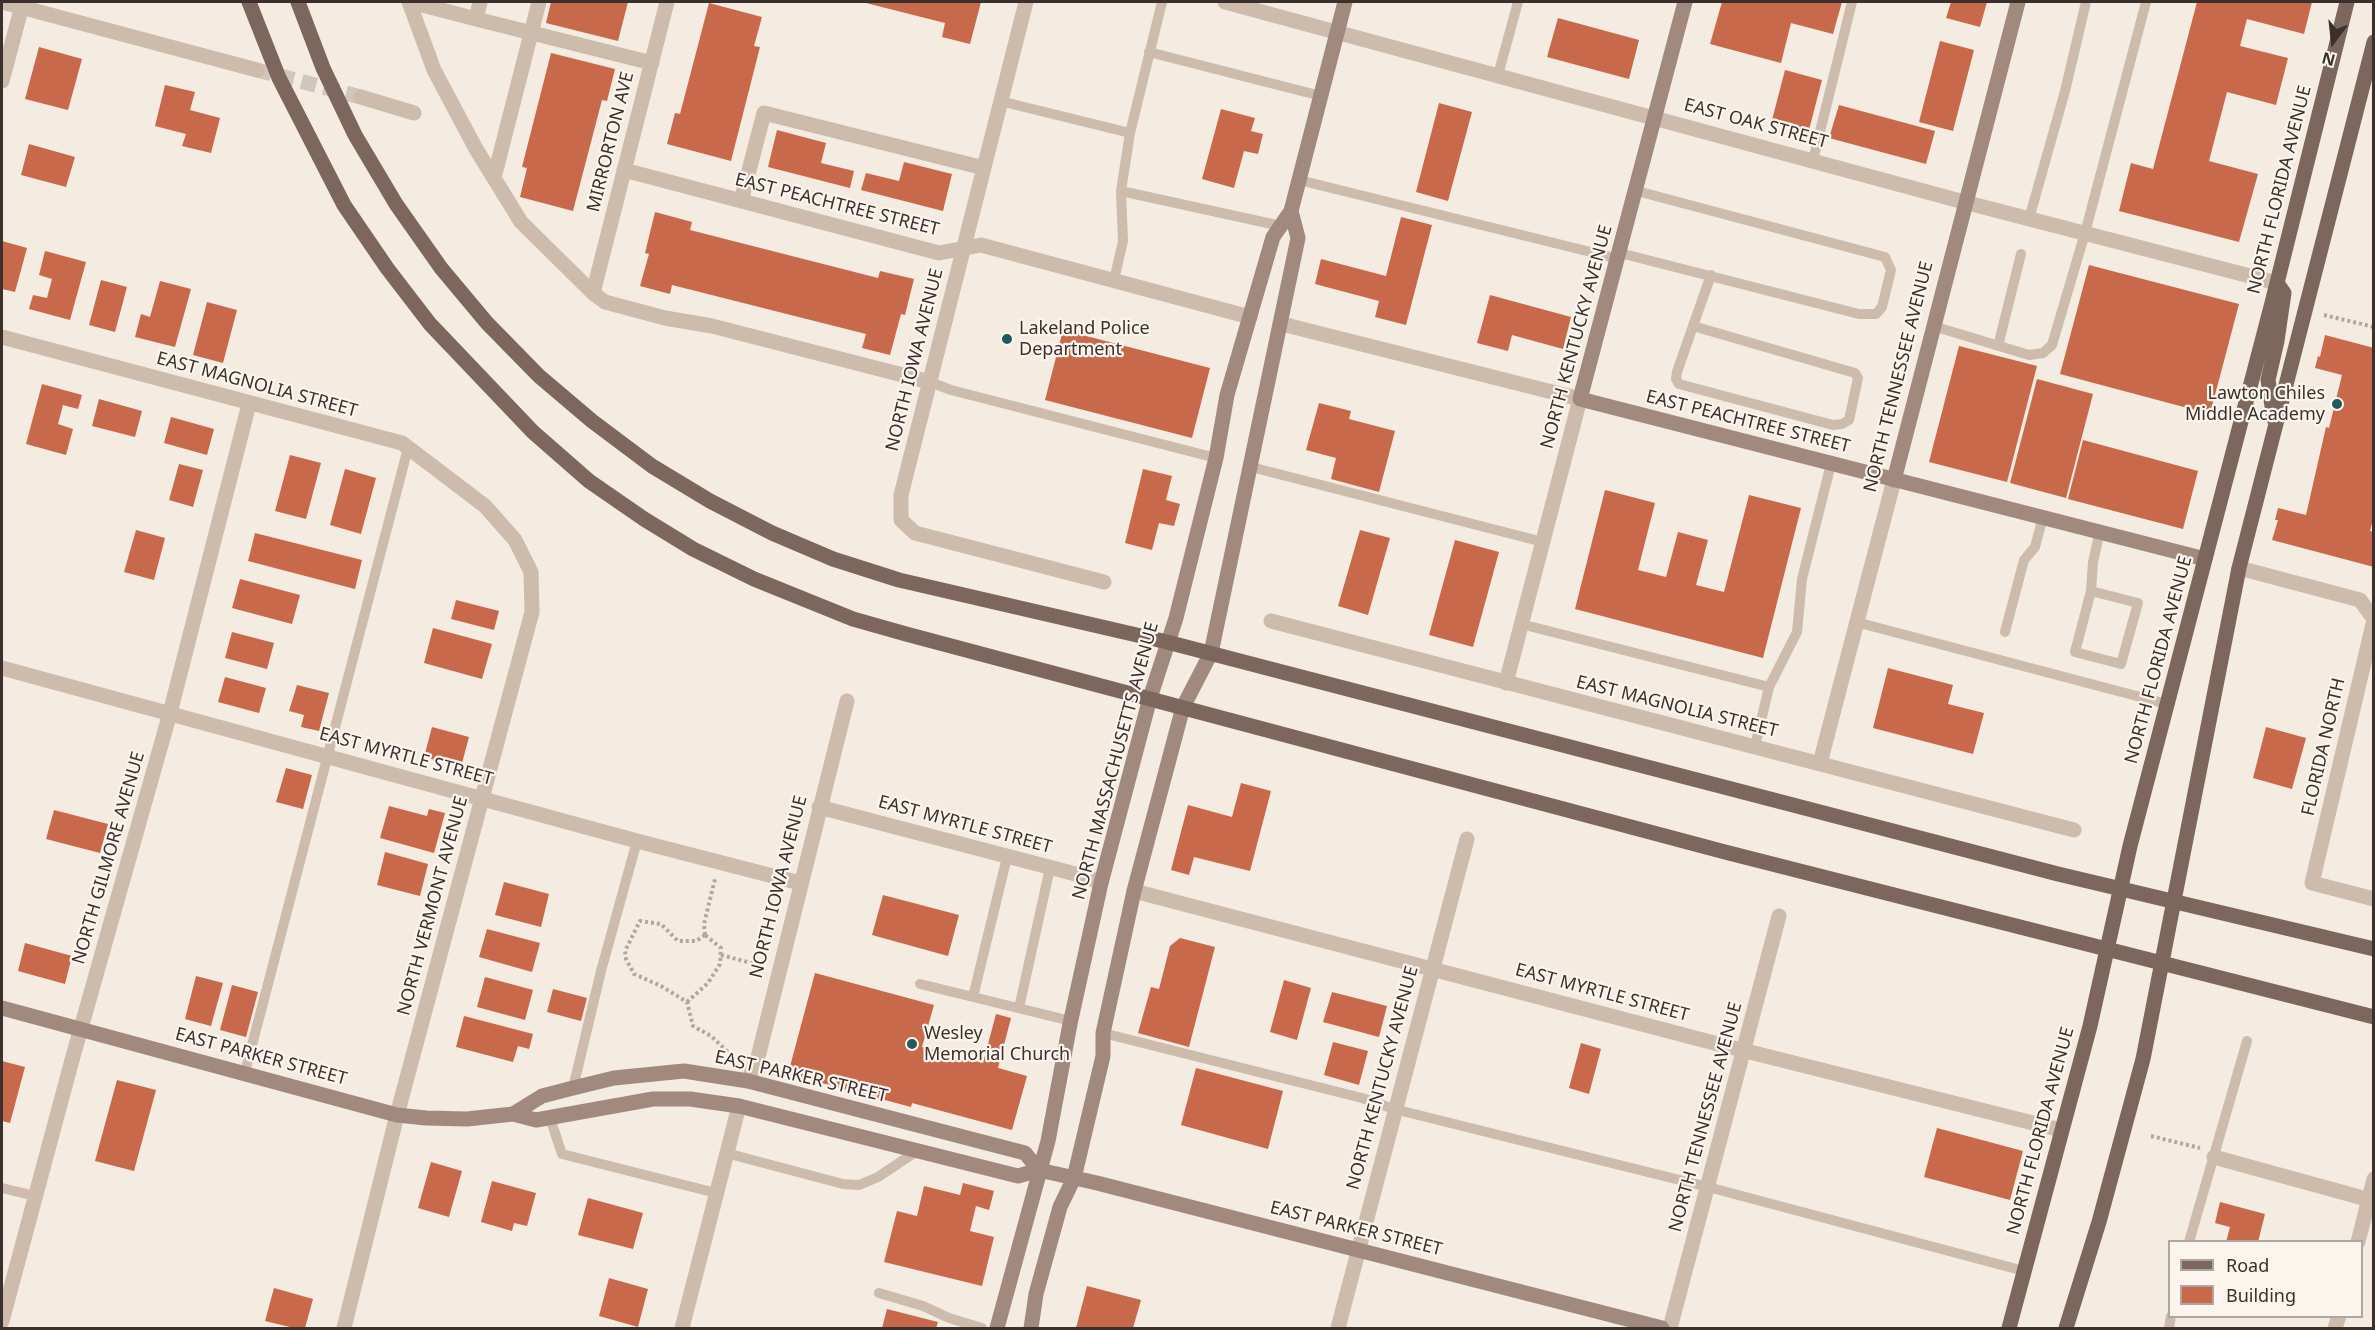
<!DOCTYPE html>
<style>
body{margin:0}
#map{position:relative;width:2375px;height:1330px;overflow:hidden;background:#f4ebe1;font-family:"Noto Sans",sans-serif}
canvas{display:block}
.frame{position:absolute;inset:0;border:3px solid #3b302b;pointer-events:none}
.legend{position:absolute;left:2168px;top:1240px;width:195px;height:78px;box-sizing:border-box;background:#fbf5ee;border:2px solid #aea6a0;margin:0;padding:8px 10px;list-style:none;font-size:18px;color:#3b302b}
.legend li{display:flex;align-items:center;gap:12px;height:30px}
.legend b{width:30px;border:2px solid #aea6a0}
.north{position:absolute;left:2303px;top:12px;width:60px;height:60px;-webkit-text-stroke:4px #fbf5ee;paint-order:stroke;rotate:195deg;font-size:16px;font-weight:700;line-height:24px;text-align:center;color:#3b302b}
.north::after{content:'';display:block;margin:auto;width:21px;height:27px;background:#3b302b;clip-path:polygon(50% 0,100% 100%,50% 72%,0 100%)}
</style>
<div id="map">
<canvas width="2375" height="1330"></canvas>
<div class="frame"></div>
<ul class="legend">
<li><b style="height:8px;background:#7d675c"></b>Road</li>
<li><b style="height:16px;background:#c8694b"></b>Building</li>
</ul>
<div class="north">N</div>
</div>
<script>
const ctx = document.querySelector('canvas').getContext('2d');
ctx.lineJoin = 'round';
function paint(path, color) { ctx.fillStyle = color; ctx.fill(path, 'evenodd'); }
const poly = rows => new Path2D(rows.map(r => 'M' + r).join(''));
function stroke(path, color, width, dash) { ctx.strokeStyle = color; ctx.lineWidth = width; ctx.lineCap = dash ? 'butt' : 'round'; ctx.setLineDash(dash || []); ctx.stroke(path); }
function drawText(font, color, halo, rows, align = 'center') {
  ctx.font = font + ' "Noto Sans",sans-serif'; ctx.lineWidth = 4.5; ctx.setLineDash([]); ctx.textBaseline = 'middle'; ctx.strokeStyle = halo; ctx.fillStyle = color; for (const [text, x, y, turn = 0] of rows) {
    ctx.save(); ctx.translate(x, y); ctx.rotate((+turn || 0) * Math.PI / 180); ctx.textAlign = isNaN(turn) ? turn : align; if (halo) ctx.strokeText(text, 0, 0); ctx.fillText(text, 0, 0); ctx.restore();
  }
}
paint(poly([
 [551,2,628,2,618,41,546,23],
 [862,2,981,2,970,44,942,37,945,23],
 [1722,2,1842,2,1833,34,1791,23,1781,63,1710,44],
 [1951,2,1987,2,1980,27,1946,18],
 [2197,2,2312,2,2304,34,2247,19,2240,46,2288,58,2276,105,2227,92,2209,161,2258,174,2239,242,2119,211,2131,163,2153,169],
 [709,3,762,17,754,46,760,47,731,161,667,144,675,113,680,114],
 [1558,18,1639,40,1629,79,1547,57],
 [1940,41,1974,50,1953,131,1919,122],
 [39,47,82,59,68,110,25,99],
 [551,53,615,69,607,101,602,100,573,211,520,197,527,168,522,167],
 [1785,70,1822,80,1809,130,1772,120],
 [165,85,195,92,190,110,220,118,211,153,182,146,186,134,155,126],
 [1439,103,1472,112,1448,201,1416,192],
 [1839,105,1935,131,1926,164,1829,138],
 [1221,109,1255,118,1251,131,1263,134,1258,154,1244,151,1234,188,1202,179],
 [777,130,826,143,821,163,854,171,850,188,768,167],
 [29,144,75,157,66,187,21,175],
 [904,162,952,174,943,211,861,190,866,173,899,181],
 [655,212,692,222,690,230,878,278,880,271,914,279,905,315,901,314,890,355,862,348,866,334,672,285,670,294,640,286,649,254,645,253],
 [1401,217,1432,225,1406,325,1375,317,1379,301,1315,284,1321,259,1386,276],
 [2,241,27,248,15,292,2,289],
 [45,251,86,262,70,320,29,309,33,295,47,298,52,279,39,275],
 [2089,265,2239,304,2210,414,2060,374],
 [101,280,127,287,115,332,89,325],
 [160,281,191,289,175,347,135,337,141,314,150,317],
 [1490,295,1571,317,1563,349,1512,335,1508,351,1477,343],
 [207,302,237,310,223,363,193,355],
 [1063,330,1210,368,1192,438,1045,400],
 [2325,335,2374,348,2374,516,2370,531,2374,532,2374,567,2272,540,2278,520,2275,520,2278,508,2306,515,2326,427,2329,428,2342,375,2315,368,2318,356,2320,357],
 [1959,346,2037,366,2007,482,1929,462],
 [2037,379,2093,394,2066,498,2010,483],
 [42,384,82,395,78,409,63,405,58,424,73,429,66,455,26,444],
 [99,399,142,411,135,437,92,426],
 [1319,403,1351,411,1349,419,1395,431,1379,492,1331,479,1336,458,1306,450],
 [171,417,214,429,207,455,164,443],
 [2083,440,2198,471,2183,529,2068,499],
 [290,455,321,463,306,519,275,511],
 [179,464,203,470,193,507,169,500],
 [345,469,376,478,361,534,330,525],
 [1143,469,1172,476,1166,500,1180,504,1174,526,1159,523,1152,550,1125,543],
 [1605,490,1655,503,1638,570,1666,577,1678,532,1708,540,1696,585,1724,592,1749,495,1801,508,1763,658,1575,609],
 [136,530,165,538,154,580,124,572],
 [1360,530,1390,538,1368,615,1338,606],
 [255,533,362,560,355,589,248,561],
 [1455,540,1499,552,1473,647,1429,635],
 [240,579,300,595,292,624,232,608],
 [456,600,499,611,494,630,451,619],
 [433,628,492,644,482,679,424,663],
 [232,632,274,643,267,669,225,658],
 [1888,668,1953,685,1948,704,1984,713,1973,754,1873,728],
 [225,677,266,688,259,713,218,702],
 [297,685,329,693,319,731,301,727,304,715,289,711],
 [432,727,469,737,461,767,424,757],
 [2266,727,2306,738,2292,789,2253,778],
 [286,768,312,775,303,809,276,802],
 [1241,783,1271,791,1250,871,1194,857,1189,875,1171,870,1188,805,1232,817],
 [389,806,427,816,429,809,445,813,434,853,380,838],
 [54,810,108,824,100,853,46,839],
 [385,852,428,864,420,896,377,885],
 [504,882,549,894,541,927,495,915],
 [883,895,959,915,948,956,872,935],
 [487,929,540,943,532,972,479,957],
 [1180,938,1215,947,1189,1047,1138,1033,1151,987,1159,989,1170,946],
 [25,943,72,956,65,984,18,971],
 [815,973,934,1005,922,1047,983,1063,996,1014,1011,1018,998,1068,1027,1076,1012,1130,912,1103,911,1107,788,1074],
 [196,976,223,983,211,1026,185,1019],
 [485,977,533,990,525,1020,477,1007],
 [1284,980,1311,988,1297,1040,1270,1032],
 [232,985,258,992,246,1037,220,1030],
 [553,989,587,998,581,1021,547,1012],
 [1332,992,1387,1006,1379,1037,1323,1022],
 [464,1016,533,1034,529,1049,518,1046,513,1062,456,1047],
 [1333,1042,1368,1051,1359,1085,1324,1075],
 [1581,1043,1601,1049,1589,1094,1569,1088],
 [2,1061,25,1067,10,1123,2,1121],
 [1196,1068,1283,1091,1268,1149,1181,1125],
 [117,1080,156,1090,134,1171,95,1161],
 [1937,1128,2023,1151,2010,1200,1924,1177],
 [431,1162,462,1171,449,1217,418,1208],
 [492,1181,536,1193,527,1226,514,1223,512,1231,481,1222],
 [963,1183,994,1191,989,1210,976,1206,970,1231,994,1237,982,1286,884,1262,897,1211,917,1216,924,1186,960,1195],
 [588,1198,643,1213,633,1249,578,1235],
 [2220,1202,2265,1214,2258,1242,2226,1242,2230,1227,2215,1223],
 [609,1278,648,1289,638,1327,599,1316],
 [1087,1286,1141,1300,1133,1328,1076,1328],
 [274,1288,313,1299,305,1328,294,1328,265,1321],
 [887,1309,938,1322,936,1328,882,1328]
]), '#c8694b');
stroke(poly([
 [257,70,361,97]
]), '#cfc6bd', 15, [15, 8]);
stroke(poly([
 [2324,315,2374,327],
 [705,935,696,941,678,941,661,924,640,921,625,951,626,959,634,974,661,986,687,1002,693,1026,711,1036,728,1052],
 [705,935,704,924,715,879],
 [721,955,755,964],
 [687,1002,708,983,720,964,721,948,705,935],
 [2151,1136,2200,1148]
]), '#b9a596', 4, [3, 3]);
stroke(poly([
 [1149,52,1321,96],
 [1498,75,1518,2],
 [1000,101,1130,133],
 [1813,160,1852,2],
 [1299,180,1619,259],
 [1121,191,1281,226],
 [2029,219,2065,91,2086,2],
 [1620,253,1859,314,1876,314,1882,307,1891,270,1885,257,1637,191],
 [1114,280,1123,241,1121,191,1130,133,1162,2],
 [1693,326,1677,372,1676,379,1679,384,1833,425,1842,424,1849,420,1858,378,1855,373,1693,326,1711,275],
 [1933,326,2029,355,2043,353,2052,345,2085,233,2146,2],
 [1998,346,2021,254],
 [930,382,951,390,1216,458],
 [1251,467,1543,542],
 [2091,591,2138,603,2121,664,2075,652,2091,591,2093,562,2100,531],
 [1856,622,2167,704],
 [1521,624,1769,687],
 [2005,632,2024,560,2035,547,2043,517],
 [1755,746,1769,687,1797,632,1802,579,1831,464],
 [920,984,1071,1021],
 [973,997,1007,857],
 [1019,1008,1050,868],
 [1103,1033,1362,1098,1394,1109,1708,1187,2024,1271],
 [245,1072,408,448],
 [573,1088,601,971,637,841],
 [550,1118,562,1154,716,1193],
 [726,1153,843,1184,859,1185,878,1177,917,1151],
 [2,1188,35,1196],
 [2189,1242,2247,1041],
 [879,1293,923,1306,949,1318,982,1328],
 [2169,1328,2171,1316]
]), '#cdbbac', 10);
stroke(poly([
 [2,2,257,70],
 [409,2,434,70,476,149,521,222,593,293,605,302,665,318,712,326,930,382],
 [411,2,476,19,480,2],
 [1026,2,901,495,901,520,915,533,1104,582],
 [1225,2,1964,202,2277,283],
 [476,19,652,63],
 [2,81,23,2],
 [361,97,414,113],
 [624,170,939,253,981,245,1250,317],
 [494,178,539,2],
 [741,201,764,113,984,168],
 [593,293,667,2],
 [1282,324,1580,399,1506,683],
 [2,337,402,443,485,506,515,540,531,572,532,612,397,1115,344,1328],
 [2239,568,2360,600,2374,619],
 [2374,620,2312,883,2374,899],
 [1271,621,2074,830],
 [2,668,637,841,800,883],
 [1820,763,1894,480],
 [819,807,1087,877,1101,883],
 [1134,891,1718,1044,2061,1130],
 [748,1081,758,1057,847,701],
 [2214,1157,2374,1201],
 [2358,1242,2374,1179],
 [2,1321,72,1060,170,713,249,404],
 [682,1328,739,1106],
 [1338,1328,1467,839],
 [1670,1328,1779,916],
 [2335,1328,2339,1316]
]), '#cdbbac', 15);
stroke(poly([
 [1685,2,1580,399,2205,559],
 [1894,480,2018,2],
 [2,1008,397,1115,426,1118,467,1119,513,1114,536,1120,653,1099,690,1099,739,1106,1018,1176,1039,1170,1097,1183,1662,1328],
 [513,1114,542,1096,573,1088,614,1078,684,1071,748,1081,1025,1153,1039,1170],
 [997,1328,1048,1141,1070,1024,1101,883,1150,698,1176,618,1216,458,1227,395,1273,237,1291,211,1345,2],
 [1031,1328,1036,1294,1060,1207,1074,1178,1103,1056,1103,1033,1134,891,1183,707,1211,653,1298,238,1291,211]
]), '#a18a7d', 15);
stroke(poly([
 [249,2,279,78,344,205,387,268,430,324,533,432,589,481,644,519,693,549,754,579,853,619,906,634,1725,852,2374,1017],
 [298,2,323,68,355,135,396,204,441,268,487,323,539,376,592,421,652,466,710,501,772,533,833,559,899,580,1167,642,2058,874,2374,949],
 [2274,419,2268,380,2277,341,2284,293,2277,283],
 [2009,1328,2090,1026,2130,846,2272,303,2347,2],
 [2066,1328,2099,1222,2143,1059,2239,568,2374,42]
]), '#7d675c', 15);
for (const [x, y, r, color] of [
 [1007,339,6,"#1f5a5e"],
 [2337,404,6,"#1f5a5e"],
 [912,1044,6,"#1f5a5e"]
]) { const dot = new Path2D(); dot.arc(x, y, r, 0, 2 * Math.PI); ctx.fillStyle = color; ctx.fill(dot); stroke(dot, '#fbf5ee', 2); }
drawText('18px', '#3b302b', '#fbf5ee', [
 ["EAST OAK STREET",1756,124,15],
 ["MIRRORTON AVE",611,142,-76],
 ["NORTH FLORIDA AVENUE",2280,190,-76],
 ["EAST PEACHTREE STREET",837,205,14],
 ["NORTH KENTUCKY AVENUE",1577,337,-75],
 ["NORTH IOWA AVENUE",915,360,-76],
 ["NORTH TENNESSEE AVENUE",1899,377,-76],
 ["EAST MAGNOLIA STREET",257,385,15],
 ["EAST PEACHTREE STREET",1748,422,14],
 ["NORTH FLORIDA AVENUE",2159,660,-75],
 ["EAST MAGNOLIA STREET",1677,707,14],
 ["FLORIDA NORTH",2324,747,-77],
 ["EAST MYRTLE STREET",406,757,15],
 ["NORTH MASSACHUSETTS AVENUE",1116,761,-75],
 ["EAST MYRTLE STREET",965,825,15],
 ["NORTH GILMORE AVENUE",109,858,-74],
 ["NORTH IOWA AVENUE",779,887,-76],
 ["NORTH VERMONT AVENUE",433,906,-75],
 ["EAST MYRTLE STREET",1602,993,15],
 ["EAST PARKER STREET",261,1057,15],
 ["EAST PARKER STREET",801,1077,13],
 ["NORTH KENTUCKY AVENUE",1383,1078,-75],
 ["NORTH TENNESSEE AVENUE",1706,1117,-75],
 ["NORTH FLORIDA AVENUE",2041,1131,-75],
 ["EAST PARKER STREET",1356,1229,14]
]);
drawText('18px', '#3b302b', '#fbf5ee', [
 ["Lakeland Police",1019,329],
 ["Department",1019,350],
 ["Lawton Chiles",2325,394,"right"],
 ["Middle Academy",2325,415,"right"],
 ["Wesley",924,1034],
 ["Memorial Church",924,1055]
], 'left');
</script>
